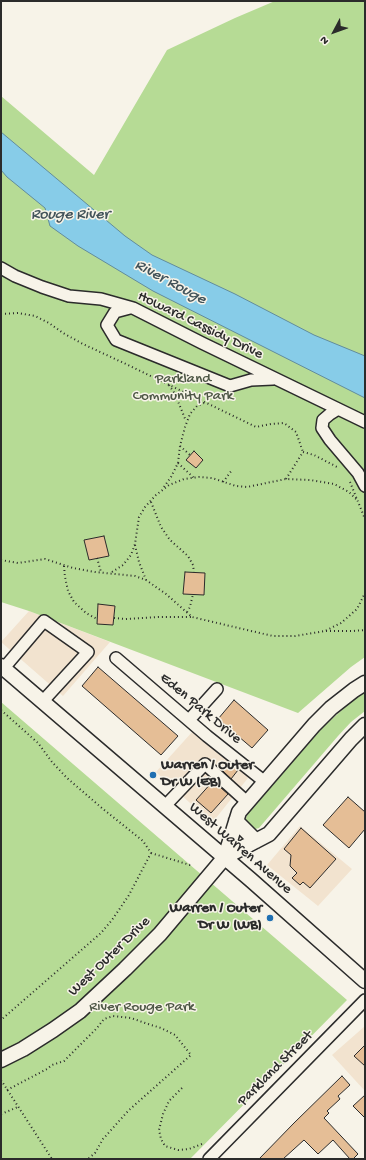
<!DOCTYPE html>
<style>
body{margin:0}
#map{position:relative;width:366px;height:1160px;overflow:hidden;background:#f7f3e8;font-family:"Gochi Hand",sans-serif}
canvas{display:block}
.frame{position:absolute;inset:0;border:2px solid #2b2b2b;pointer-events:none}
.north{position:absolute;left:314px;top:12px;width:40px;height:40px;-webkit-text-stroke:3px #f7f3e8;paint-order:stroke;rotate:229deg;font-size:11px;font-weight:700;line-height:16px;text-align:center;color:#2b2b2b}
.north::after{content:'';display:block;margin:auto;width:14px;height:18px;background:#2b2b2b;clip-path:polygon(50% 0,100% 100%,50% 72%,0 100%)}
</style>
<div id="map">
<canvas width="366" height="1160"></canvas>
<div class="frame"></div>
<div class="north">N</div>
</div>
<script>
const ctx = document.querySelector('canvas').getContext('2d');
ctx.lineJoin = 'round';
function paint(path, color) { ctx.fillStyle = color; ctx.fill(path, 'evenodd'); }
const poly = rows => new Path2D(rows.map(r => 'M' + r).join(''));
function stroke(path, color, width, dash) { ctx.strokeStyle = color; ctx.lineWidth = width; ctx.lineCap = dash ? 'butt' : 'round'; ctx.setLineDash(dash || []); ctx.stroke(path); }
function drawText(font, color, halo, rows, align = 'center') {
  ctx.font = font + ' "Gochi Hand",sans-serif'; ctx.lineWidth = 3; ctx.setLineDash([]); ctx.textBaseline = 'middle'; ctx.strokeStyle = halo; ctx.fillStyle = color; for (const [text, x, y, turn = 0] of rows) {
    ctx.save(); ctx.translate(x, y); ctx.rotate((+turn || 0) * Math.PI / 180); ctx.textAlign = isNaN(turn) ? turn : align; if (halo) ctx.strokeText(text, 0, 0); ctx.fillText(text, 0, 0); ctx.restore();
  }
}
paint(poly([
 [29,611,110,642,63,696,1,642],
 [193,731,245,773,248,778,212,823,156,772],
 [300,826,352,869,318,906,267,865],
 [365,1026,365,1091,332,1055]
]), '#f2e3cf');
paint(poly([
 [275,1,365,1,365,657,351,667,298,713,29,611,1,602,1,96,94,175,167,50,235,18],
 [365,692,365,711,351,722,338,736,259,828,252,830,245,822,247,815,323,727,352,701],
 [1,702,347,1000,190,1159,1,1159]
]), '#b6db95');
const water = poly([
 [1,132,125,236,152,255,235,294,314,335,365,356,365,398,153,291,78,246,50,226,45,208,7,177,1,170,1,132]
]);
paint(water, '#87cce8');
stroke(water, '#628c9c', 1);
const building = poly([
 [194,451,203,460,196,468,186,460,194,451],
 [104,536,109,556,89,560,84,540,104,536],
 [185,572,205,573,204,595,183,594,185,572],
 [98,604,115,606,113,625,97,624,98,604],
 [98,667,178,736,161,755,82,686,98,667],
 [234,700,268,730,252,748,218,719,234,700],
 [229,763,238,770,231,779,222,770,229,763],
 [213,781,228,794,211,813,196,800,213,781],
 [348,797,365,812,365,829,349,848,323,825,348,797],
 [301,828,336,859,310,888,303,882,300,885,292,878,297,873,290,866,291,855,284,849,301,828],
 [365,1045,365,1066,354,1056,365,1045],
 [342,1076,350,1085,338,1096,340,1099,327,1111,329,1113,324,1118,358,1154,353,1159,350,1159,333,1140,318,1154,304,1140,283,1159,259,1159,294,1123,342,1076],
 [365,1095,365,1118,353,1106,365,1095]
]);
paint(building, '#e5be96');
stroke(building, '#2b2b2b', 1);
const minor = poly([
 [1,268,15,276,42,287,69,296,101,299,133,308,202,343,365,422],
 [130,308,115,312,107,325,116,340,230,386,251,380,273,379],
 [338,409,330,414,323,420,322,428,330,440,358,473,365,486],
 [116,658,207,736,265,782],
 [4,668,44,621,88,652,43,701],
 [189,720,217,689],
 [165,806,205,764,247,802],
 [209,1159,365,1000]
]);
const major = poly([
 [1,666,251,880,365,981],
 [236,821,256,841],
 [225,857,239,812,314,725,331,708,354,690,365,683],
 [1,1060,23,1049,53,1030,80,1011,125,969,160,934,225,857,269,834,351,739,365,725]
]);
stroke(minor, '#2b2b2b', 14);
stroke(major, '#2b2b2b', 17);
stroke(poly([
 [1,314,18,313,35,316,49,323,63,333,83,344,128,365,256,427,271,424,284,423,296,432,303,452],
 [169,385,175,394,186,421],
 [180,446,190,455],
 [303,452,314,455,339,468],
 [178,463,194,478],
 [286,479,303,452],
 [223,482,232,470],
 [350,482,365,519],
 [164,487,171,477,178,463,180,446,185,427,190,414,197,406,204,403],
 [151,502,161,527,170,540,188,556,193,565,194,572],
 [135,545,139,562,146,580],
 [97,558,101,572],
 [1,560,18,563,45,559,73,568,95,572,135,576,146,580,166,594,192,617,247,630,273,636,295,636,325,631,341,623,357,609,365,593],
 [64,566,65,577,68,591,74,602,86,613,97,619],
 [112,572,123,565,131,555,135,544,139,517,145,507,156,495,169,485,184,479,199,477,212,478,236,486,247,487,286,479,310,480,334,484,349,492,357,500],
 [187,612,190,607,193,594],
 [114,618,125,619,158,617,191,617],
 [326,631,353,631,365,630],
 [1,710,38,743,52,762,67,778,103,809,143,841,151,853,129,895,112,920,101,933,1,1020],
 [151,853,190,865,193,865],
 [1,1080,52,1159],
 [182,1088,169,1101,163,1114,159,1130,161,1139,165,1146,178,1150,189,1149,202,1144],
 [7,1090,47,1069,52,1065,64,1061,97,1028,104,1019,113,1016,131,1018,148,1024,161,1028,175,1035,191,1055,129,1110,103,1139,95,1153,88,1159],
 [1,1114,18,1107]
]), '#2b2b2b', 2, [1, 3]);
stroke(minor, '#f7f3e8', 11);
stroke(major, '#f7f3e8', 14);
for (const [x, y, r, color] of [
 [153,775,4,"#1f6fb2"],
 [270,918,4,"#1f6fb2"]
]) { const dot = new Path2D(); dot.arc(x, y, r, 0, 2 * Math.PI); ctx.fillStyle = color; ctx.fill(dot); stroke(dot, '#f7f3e8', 1.5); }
drawText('15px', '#2b2b2b', '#f7f3e8', [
 ["Howard Cassidy Drive",200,326,26],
 ["Eden Park Drive",200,709,40],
 ["West Warren Avenue",240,849,41],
 ["West Outer Drive",110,957,-44],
 ["Parkland Street",276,1069,-45]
]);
drawText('15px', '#4e5746', '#f7f3e8', [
 ["Parkland",183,380],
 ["Community Park",183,397],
 ["River Rouge Park",142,1008]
]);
drawText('bold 15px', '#2b2b2b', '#f7f3e8', [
 ["Warren / Outer",161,766],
 ["Dr W (EB)",161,783],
 ["Warren / Outer",262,909,"right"],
 ["Dr W (WB)",262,926,"right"]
], 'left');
drawText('italic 16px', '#42535a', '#f7f3e8', [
 ["Rouge River",70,216],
 ["River Rouge",170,283,28]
]);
</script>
